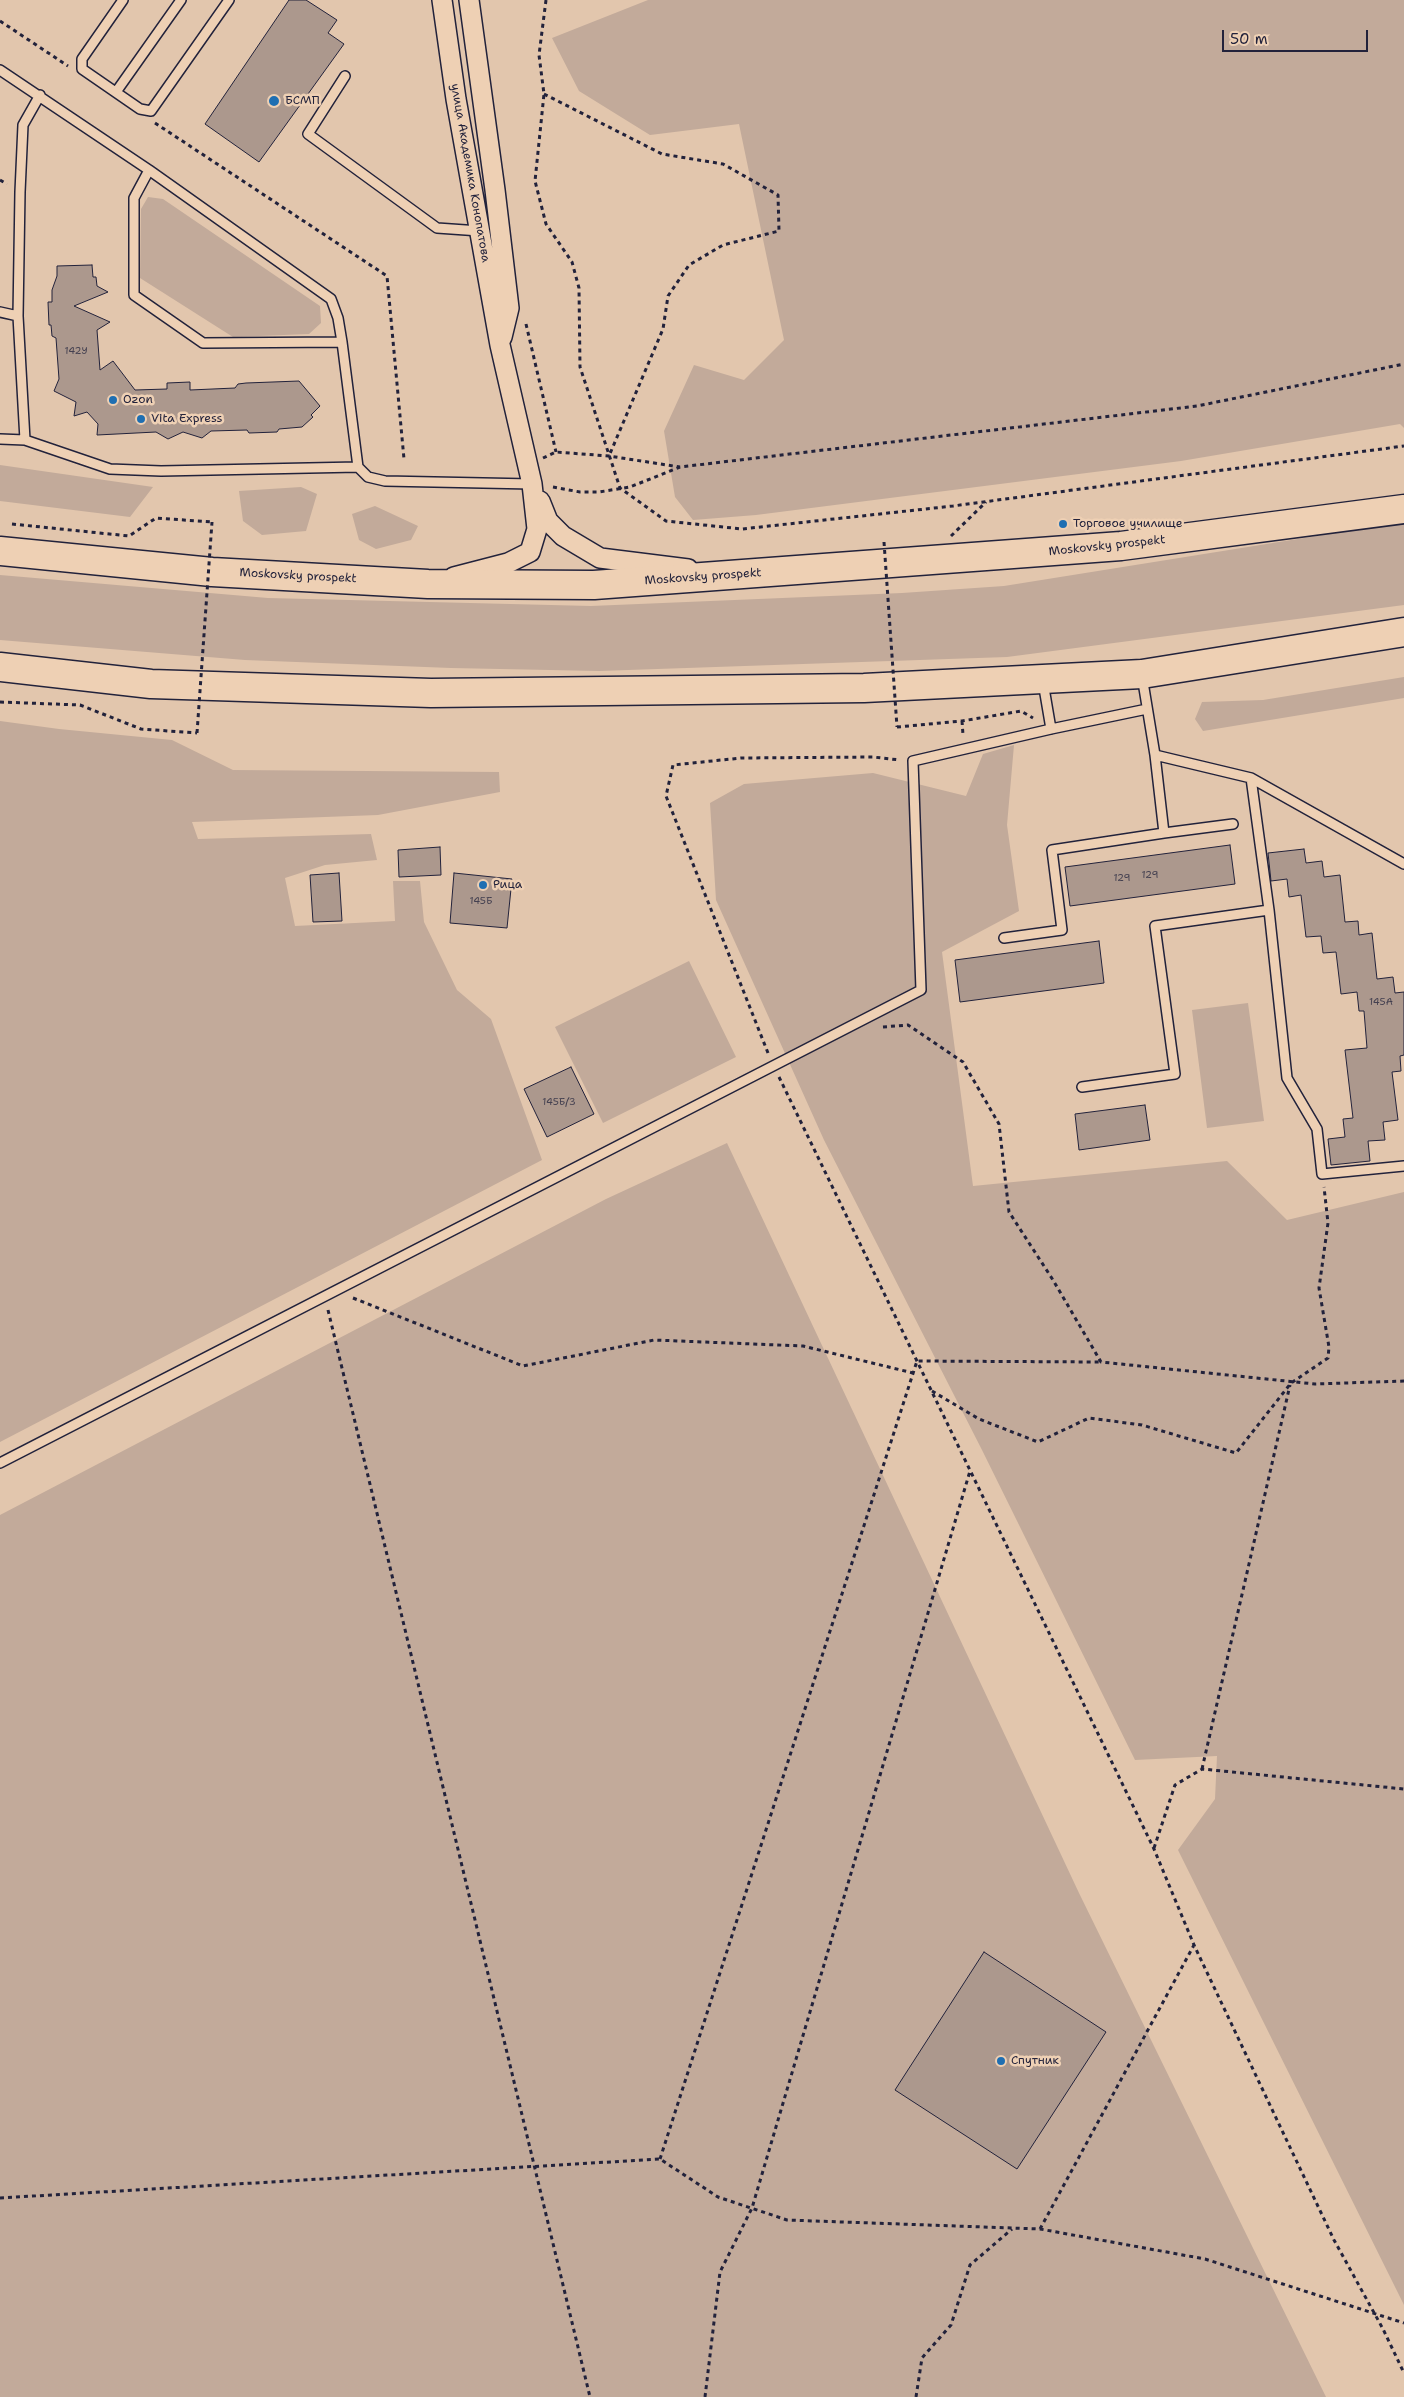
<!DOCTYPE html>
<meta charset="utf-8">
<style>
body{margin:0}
#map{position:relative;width:1404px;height:2397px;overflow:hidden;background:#e2c6ad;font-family:"Shantell Sans",sans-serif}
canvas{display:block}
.scale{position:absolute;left:1222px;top:30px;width:146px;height:22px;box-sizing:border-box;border:2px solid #22223b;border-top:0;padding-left:6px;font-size:15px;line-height:18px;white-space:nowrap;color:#22223b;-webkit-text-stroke:4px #eed0b4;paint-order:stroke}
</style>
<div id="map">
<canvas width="1404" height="2397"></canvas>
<div class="scale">50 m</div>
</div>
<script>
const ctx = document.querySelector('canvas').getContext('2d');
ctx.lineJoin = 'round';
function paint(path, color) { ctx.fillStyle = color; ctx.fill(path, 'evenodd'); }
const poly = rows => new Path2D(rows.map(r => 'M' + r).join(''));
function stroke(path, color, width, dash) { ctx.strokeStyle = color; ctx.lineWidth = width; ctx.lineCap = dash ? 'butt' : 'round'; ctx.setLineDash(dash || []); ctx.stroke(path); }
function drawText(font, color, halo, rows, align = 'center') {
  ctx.font = font + ' "Shantell Sans",sans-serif'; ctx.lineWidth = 5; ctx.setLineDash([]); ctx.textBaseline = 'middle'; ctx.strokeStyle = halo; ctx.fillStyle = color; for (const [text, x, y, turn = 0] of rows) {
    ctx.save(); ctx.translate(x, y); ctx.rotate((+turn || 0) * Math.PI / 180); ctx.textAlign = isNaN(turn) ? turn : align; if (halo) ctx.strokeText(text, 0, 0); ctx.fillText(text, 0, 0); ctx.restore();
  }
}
paint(poly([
 [648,0,1404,0,1404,428,1400,424,1181,461,756,515,693,520,675,497,664,431,694,365,744,380,784,340,739,124,650,135,579,91,552,38],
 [148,197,163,199,320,306,321,323,309,334,233,337,140,278,141,209],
 [0,465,153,487,130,517,0,501],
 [301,487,317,494,306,531,262,535,243,521,239,491],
 [375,506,418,526,411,540,376,549,359,540,352,514],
 [1404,522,1404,605,1007,657,599,671,451,668,245,660,0,640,0,575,268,598,591,606,902,593,1004,586],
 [1404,677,1404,698,1203,731,1195,719,1202,702,1263,700],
 [0,721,59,729,172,740,233,770,499,772,500,792,378,815,192,822,198,839,371,834,377,860,325,865,285,878,295,926,395,921,393,881,420,881,424,922,457,990,491,1019,542,1160,0,1442],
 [1014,745,1007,825,1019,911,942,952,973,1186,1227,1161,1287,1220,1404,1192,1404,2305,1178,1850,1215,1799,1217,1756,1135,1760,982,1450,824,1140,716,900,710,803,744,784,873,773,966,796,983,754],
 [689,961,736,1057,603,1123,555,1027],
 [1248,1003,1264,1121,1207,1128,1192,1010],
 [727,1143,1079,1893,1326,2397,0,2397,0,1515,606,1199]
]), '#c2aa9a');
const building = poly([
 [289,0,306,0,337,20,328,33,344,44,259,162,205,124,289,0],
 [92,265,93,277,96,277,97,286,108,292,74,306,110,322,97,330,100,370,113,361,135,390,167,389,167,383,190,382,190,390,235,388,238,384,246,383,299,381,320,406,311,415,313,417,302,427,279,429,277,432,249,433,247,430,211,431,202,438,183,432,168,439,156,432,97,435,98,424,87,412,74,416,76,402,54,391,59,379,56,338,52,336,51,325,49,325,48,302,52,302,52,290,57,276,57,266,92,265],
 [1230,845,1235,884,1070,906,1065,867,1230,845],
 [440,847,441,875,399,877,398,850,440,847],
 [1304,849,1306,863,1322,861,1324,877,1340,875,1345,922,1358,921,1359,935,1372,933,1377,979,1393,977,1395,993,1404,992,1404,1055,1400,1056,1401,1071,1392,1072,1398,1120,1383,1122,1385,1140,1368,1141,1370,1161,1331,1165,1328,1139,1345,1137,1343,1119,1353,1118,1345,1050,1367,1048,1364,1011,1359,1011,1357,992,1341,994,1336,952,1323,953,1321,936,1306,937,1301,895,1289,897,1287,879,1271,881,1268,853,1304,849],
 [339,873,342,921,313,922,310,875,339,873],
 [454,873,512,879,507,928,450,923,454,873],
 [1099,941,1104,983,960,1002,955,960,1099,941],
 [571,1067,594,1114,547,1137,524,1089,571,1067],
 [1145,1105,1150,1140,1079,1150,1075,1114,1145,1105],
 [984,1952,1106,2032,1017,2169,895,2090,984,1952]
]);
paint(building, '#ac988d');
stroke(building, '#22223b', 1);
const lane = poly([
 [123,0,82,59,82,69,140,109,151,111,229,0],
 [0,70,149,170,331,299,338,318,342,342,358,467,368,477,385,481,532,484],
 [345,76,308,134,437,228,480,231],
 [116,92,181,0],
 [149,170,134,198,134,295,203,343,342,342],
 [0,312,18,316],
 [0,439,25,440,110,469,161,471,358,467],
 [25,440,18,316,20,192,23,125,40,95],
 [1142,676,1155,755,1251,778,1404,864],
 [1043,682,1051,729],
 [1164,833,1233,824],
 [1269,910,1287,1078,1317,1129,1322,1174,1404,1166],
 [1004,938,1062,930,1052,850,1164,833,1155,755],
 [1082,1087,1175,1074,1155,926,1269,910,1251,778],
 [0,1463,921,990,913,761,1051,729,1147,709]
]);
const street = poly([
 [442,0,456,99,500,345,532,484,537,529,530,552,508,563,454,577],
 [469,0,495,190,509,308,502,337],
 [540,501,548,521,563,536,600,558,688,569]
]);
const primary = poly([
 [0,551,212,572,428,584,594,585,1121,546,1404,509],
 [0,667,151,684,431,693,864,688,1142,674,1404,632]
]);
stroke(lane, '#22223b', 12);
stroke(street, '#22223b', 22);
stroke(primary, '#22223b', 31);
stroke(poly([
 [546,0,539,55,544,94,535,181,546,224,572,262,579,288,580,367,620,488,666,521,742,529,953,506,1404,446],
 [0,21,68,66],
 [544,94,662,154,723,164,778,195,779,231,723,245,689,265,668,296,663,329,609,456],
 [155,123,387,276,404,459],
 [0,180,7,184],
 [526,324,556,452],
 [543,458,556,452,609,456,680,467],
 [553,487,580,492,599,492,630,487,680,467,1197,406,1404,364],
 [12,524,129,536,156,518,212,522],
 [951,536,986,502],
 [0,702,80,705,141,729,197,733],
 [962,721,963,735],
 [897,727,962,721,1021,711,1033,718],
 [883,1027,908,1025,963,1062,999,1124,1009,1212,1053,1280,1101,1362,1315,1384,1404,1381],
 [768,1053,666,796,673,765,741,758,873,757,900,760],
 [779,1077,1154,1849,1194,1945,1334,2240,1383,2329,1404,2373],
 [353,1298,523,1366,654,1340,803,1346,913,1373],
 [328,1310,590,2397],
 [932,1391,979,1419,1038,1442,1089,1418,1142,1425,1236,1453,1291,1383,1328,1358,1329,1347,1319,1288,1328,1223,1324,1187],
 [1202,1769,1290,1385],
 [1154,1848,1175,1785,1202,1769,1404,1789],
 [660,2159,917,1361,1101,1362],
 [0,2198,660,2159,718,2197,787,2220,1040,2229,1205,2259,1404,2323],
 [1040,2229,1194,1945],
 [705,2397,720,2272,752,2208,970,1471],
 [916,2397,922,2358,951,2325,970,2265,1012,2229]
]), '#22223b', 3, [4, 4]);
stroke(lane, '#eed0b4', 9);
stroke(street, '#eed0b4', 19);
stroke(primary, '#eed0b4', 28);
stroke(poly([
 [884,542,897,727],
 [197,733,212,522]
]), '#22223b', 3, [4, 4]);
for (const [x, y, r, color] of [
 [274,101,6,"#1f6fb2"],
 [113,400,5,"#1f6fb2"],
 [141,419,5,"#1f6fb2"],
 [1063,524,5,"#1f6fb2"],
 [483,885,5,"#1f6fb2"],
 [1001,2061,5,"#1f6fb2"]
]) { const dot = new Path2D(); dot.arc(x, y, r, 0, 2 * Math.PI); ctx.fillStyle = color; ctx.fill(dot); stroke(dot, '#eed0b4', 2); }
drawText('10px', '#444050', null, [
 ["142У",76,351],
 ["129",1150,875],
 ["129",1122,878],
 ["145Б",481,901],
 ["145А",1381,1002],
 ["145Б/3",559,1102]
]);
drawText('12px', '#22223b', '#eed0b4', [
 ["БСМП",285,101],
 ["Ozon",123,400],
 ["Vita Express",151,419],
 ["Торговое училище",1073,524],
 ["Рица",493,885],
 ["Спутник",1011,2061]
], 'left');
drawText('12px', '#22223b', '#eed0b4', [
 ["улица Академика Конопатова",470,173,80],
 ["Moskovsky prospekt",1107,546,-6],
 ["Moskovsky prospekt",298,576,3],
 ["Moskovsky prospekt",703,577,-4]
]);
</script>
